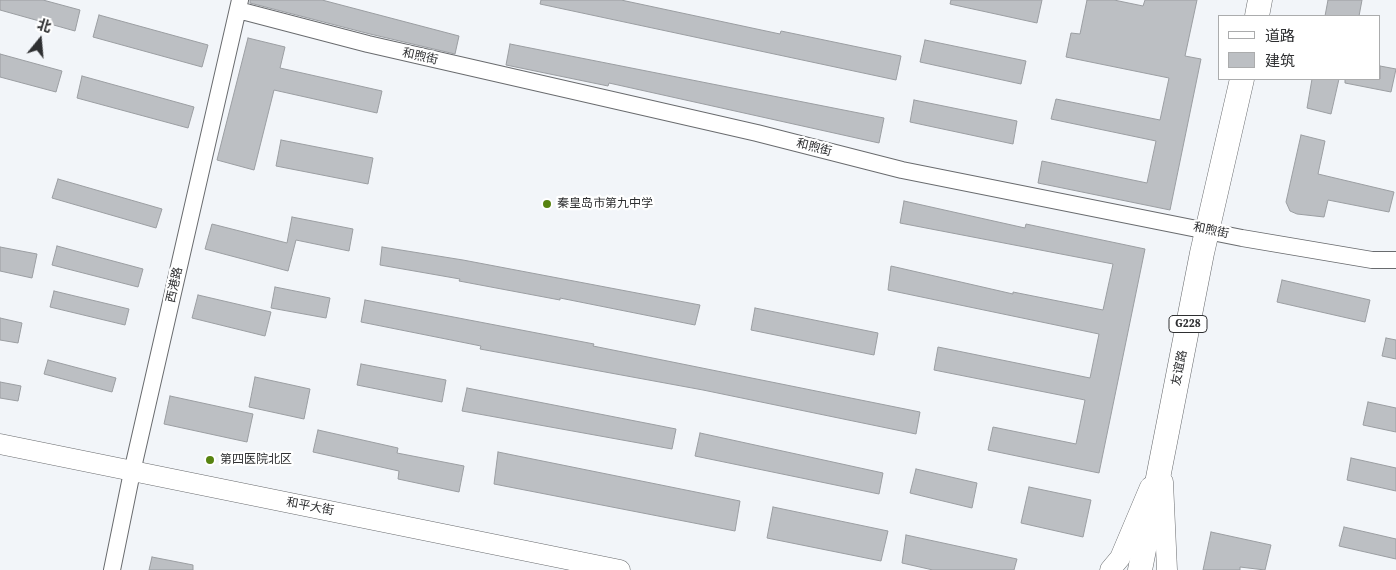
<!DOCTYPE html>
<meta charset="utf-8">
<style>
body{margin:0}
#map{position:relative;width:1396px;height:570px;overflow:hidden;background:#f2f5f9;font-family:"Source Serif 4","Noto Sans SC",serif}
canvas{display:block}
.legend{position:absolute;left:1218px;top:15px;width:162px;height:65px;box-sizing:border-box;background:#fff;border:1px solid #abacad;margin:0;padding:6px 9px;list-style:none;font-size:15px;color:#2e2f31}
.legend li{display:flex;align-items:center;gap:10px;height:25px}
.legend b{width:25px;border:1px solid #abacad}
.north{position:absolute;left:15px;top:15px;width:50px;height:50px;-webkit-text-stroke:4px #fff;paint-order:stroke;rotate:17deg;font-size:14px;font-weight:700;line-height:20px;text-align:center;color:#2e2f31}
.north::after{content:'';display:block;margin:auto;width:18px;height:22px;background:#2e2f31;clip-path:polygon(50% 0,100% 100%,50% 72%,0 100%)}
</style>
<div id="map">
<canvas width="1396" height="570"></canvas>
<ul class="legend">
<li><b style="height:6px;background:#fff"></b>道路</li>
<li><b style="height:14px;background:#bcbfc3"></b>建筑</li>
</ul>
<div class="north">北</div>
</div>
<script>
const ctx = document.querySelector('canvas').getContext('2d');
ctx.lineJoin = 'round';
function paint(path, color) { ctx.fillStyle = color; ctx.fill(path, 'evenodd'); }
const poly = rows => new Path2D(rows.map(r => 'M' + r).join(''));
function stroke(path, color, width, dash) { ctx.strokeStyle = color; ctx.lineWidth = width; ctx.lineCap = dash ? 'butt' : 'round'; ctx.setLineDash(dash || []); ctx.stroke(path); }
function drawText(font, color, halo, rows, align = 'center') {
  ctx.font = font + ' "Source Serif 4","Noto Sans SC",serif'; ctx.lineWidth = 4.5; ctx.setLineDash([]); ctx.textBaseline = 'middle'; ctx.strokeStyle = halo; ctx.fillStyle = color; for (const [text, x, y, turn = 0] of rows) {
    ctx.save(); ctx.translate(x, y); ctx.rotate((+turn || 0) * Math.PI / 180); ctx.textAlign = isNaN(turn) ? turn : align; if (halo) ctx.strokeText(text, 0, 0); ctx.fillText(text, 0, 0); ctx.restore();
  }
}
const building = poly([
 [0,0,43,0,80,10,75,31,0,10,0,0],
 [250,0,322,0,459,36,455,54,370,34,250,3,250,0],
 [541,0,621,0,780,34,781,31,901,56,896,80,540,4,541,0],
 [951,0,1042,0,1037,23,950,4,951,0],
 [1087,0,1114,0,1143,6,1145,0,1197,0,1185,56,1201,59,1170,210,1038,183,1042,161,1147,183,1156,141,1051,119,1056,99,1160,120,1169,78,1066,57,1071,33,1080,34,1087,0],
 [1328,0,1362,0,1359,16,1325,16,1328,0],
 [99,15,208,45,202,67,93,37,99,15],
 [248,38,285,47,280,68,382,91,377,113,274,90,254,170,217,160,248,38],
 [925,40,1026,61,1021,84,920,62,925,40],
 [510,44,884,118,879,143,609,83,608,86,506,65,510,44],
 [0,54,62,71,56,92,0,77,0,54],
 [1380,66,1396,69,1391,92,1345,83,1345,79,1380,79,1380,66],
 [82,76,194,107,188,128,77,98,82,76],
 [1312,79,1339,79,1331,114,1307,108,1312,79],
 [914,100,1017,121,1013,144,910,122,914,100],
 [1301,135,1325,141,1318,174,1394,192,1389,212,1328,200,1324,217,1297,214,1290,211,1286,202,1301,135],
 [281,140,373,158,368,184,276,166,281,140],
 [58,179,162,209,156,228,52,198,58,179],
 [904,201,1025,228,1026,224,1145,249,1099,473,988,450,993,427,1076,444,1085,400,934,370,938,347,1090,378,1099,334,888,290,891,266,1013,294,1013,292,1103,310,1113,264,900,223,904,201],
 [292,217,353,229,349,251,296,240,288,271,205,249,212,224,287,243,292,217],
 [57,246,143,269,138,287,52,265,57,246],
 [0,247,37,254,32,278,0,271,0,247],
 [382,247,463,260,700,305,695,325,560,298,560,300,459,281,460,279,380,265,382,247],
 [1282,280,1370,300,1365,322,1277,302,1282,280],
 [275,287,330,298,326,318,271,308,275,287],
 [54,291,129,309,125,325,50,307,54,291],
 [198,295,271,312,265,336,192,318,198,295],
 [365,300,594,344,593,346,920,412,916,434,703,390,480,349,481,346,361,322,365,300],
 [755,308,878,333,874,355,751,330,755,308],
 [0,318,22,323,18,343,0,340,0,318],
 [1386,338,1396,340,1396,359,1382,356,1386,338],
 [48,360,116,378,112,392,44,374,48,360],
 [361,364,446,380,442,402,357,385,361,364],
 [255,377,310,389,304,419,249,407,255,377],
 [0,382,21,386,18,401,0,398,0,382],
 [467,388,676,429,672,449,462,411,467,388],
 [170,396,253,414,247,442,164,424,170,396],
 [1368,402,1396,408,1396,432,1363,425,1368,402],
 [318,430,398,448,397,453,464,466,459,492,398,479,399,471,313,452,318,430],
 [700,433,883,473,879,494,695,456,700,433],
 [498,452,740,501,735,531,494,484,498,452],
 [1351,458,1396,468,1396,491,1347,480,1351,458],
 [916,469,977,483,972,508,910,493,916,469],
 [1029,487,1091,500,1083,537,1021,523,1029,487],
 [773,507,888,531,881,561,767,538,773,507],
 [1344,527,1396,539,1396,559,1339,546,1344,527],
 [1211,532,1271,545,1265,570,1240,567,1240,570,1203,570,1211,532],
 [906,535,1017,559,1014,570,933,570,902,563,906,535],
 [152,557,193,565,193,570,149,570,152,557]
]);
paint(building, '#bcbfc3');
stroke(building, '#9b9ea2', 1);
const minor = poly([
 [238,10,368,44,757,133,902,170,1242,238,1372,260,1396,260],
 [112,570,132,472,240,0]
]);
const major = poly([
 [0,444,620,570],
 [1163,482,1167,570],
 [1110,570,1120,558,1150,487]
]);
const highway = poly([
 [1257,16,1260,0],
 [1140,570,1202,253,1242,79]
]);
stroke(minor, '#696b6e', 18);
stroke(major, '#696b6e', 21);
stroke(highway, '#696b6e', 25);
stroke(minor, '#fff', 16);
stroke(major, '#fff', 20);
stroke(highway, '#fff', 24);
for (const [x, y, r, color] of [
 [547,204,5,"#578310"],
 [210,460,5,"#578310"]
]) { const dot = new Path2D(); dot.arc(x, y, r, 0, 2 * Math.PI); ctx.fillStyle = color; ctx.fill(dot); stroke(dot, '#fff', 2); }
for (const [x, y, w] of [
 [1188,324,38]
]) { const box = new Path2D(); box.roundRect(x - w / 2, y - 8.5, w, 17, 4); ctx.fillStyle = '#fff'; ctx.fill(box); stroke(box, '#2e2f31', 1); }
drawText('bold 11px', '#2e2f31', null, [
 ["G228",1188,324]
]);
drawText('12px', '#2e2f31', '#fff', [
 ["和煦街",420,57,13],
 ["和煦街",814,148,14],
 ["和煦街",1211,231,12],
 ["西港路",175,285,-77],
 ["友谊路",1180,368,-79],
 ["和平大街",310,507,11]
]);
drawText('12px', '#2e2f31', '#fff', [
 ["秦皇岛市第九中学",557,204],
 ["第四医院北区",220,460]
], 'left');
</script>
